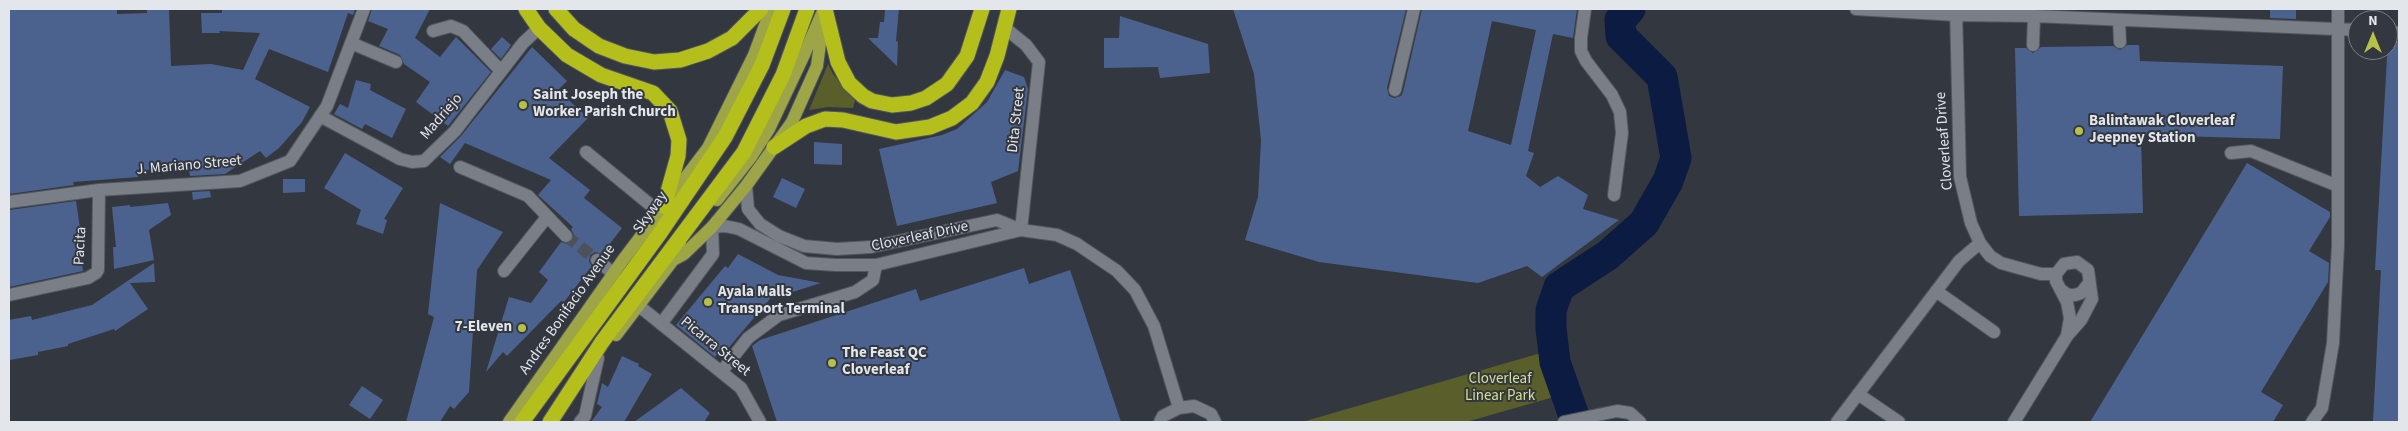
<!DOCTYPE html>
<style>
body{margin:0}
#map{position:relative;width:2408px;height:431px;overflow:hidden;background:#33373f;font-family:"Source Sans 3",sans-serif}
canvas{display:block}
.frame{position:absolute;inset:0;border:10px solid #e3e6eb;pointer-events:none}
.north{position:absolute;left:2348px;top:10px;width:50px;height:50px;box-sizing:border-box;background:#33373f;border:1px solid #797d84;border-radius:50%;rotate:0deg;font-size:14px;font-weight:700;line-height:20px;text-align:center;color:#e3e6eb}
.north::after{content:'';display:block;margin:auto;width:18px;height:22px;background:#b7c147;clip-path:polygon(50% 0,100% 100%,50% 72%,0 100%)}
</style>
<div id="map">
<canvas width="2408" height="431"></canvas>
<div class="frame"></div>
<div class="north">N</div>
</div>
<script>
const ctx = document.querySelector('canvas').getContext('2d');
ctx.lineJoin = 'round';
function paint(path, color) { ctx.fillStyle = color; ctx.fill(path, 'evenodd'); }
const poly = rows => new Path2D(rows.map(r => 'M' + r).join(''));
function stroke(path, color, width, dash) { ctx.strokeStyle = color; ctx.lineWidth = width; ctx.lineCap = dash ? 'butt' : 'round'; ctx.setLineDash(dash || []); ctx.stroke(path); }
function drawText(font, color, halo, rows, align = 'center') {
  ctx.font = font + ' "Source Sans 3",sans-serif'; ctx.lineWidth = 4; ctx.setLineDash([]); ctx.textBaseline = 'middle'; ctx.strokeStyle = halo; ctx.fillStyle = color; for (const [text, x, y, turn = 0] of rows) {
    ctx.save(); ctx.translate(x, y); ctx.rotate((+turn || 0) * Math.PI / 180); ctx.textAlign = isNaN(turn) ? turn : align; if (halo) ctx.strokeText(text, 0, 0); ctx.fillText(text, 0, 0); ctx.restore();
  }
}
paint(poly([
 [828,64,833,74,855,100,853,108,828,107,809,110],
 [1541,353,1554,397,1466,422,1302,422]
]), '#5a5e2b');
stroke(poly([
 [1576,422,1555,362,1551,328,1551,310,1559,287,1608,255,1644,223,1668,181,1676,158,1662,77,1621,36,1620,20,1630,9]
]), '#0b1b41', 31);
paint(poly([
 [9,9,117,9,117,14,147,13,147,9,169,9,171,66,211,64,243,70,260,33,219,31,220,33,202,33,201,13,222,13,222,9,355,9,353,15,348,13,328,72,269,49,255,79,310,107,302,122,279,148,266,158,260,151,225,174,190,176,189,169,168,170,168,168,137,171,138,177,73,182,74,185,9,194],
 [372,9,430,9,415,38,440,57,456,37,491,72,448,126,416,102,430,82,404,64,400,55,379,46,388,29,368,21],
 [885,9,899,9,896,41,898,42,897,66,868,38,878,38,880,22,884,22],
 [1233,9,1406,9,1387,88,1389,96,1394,98,1401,96,1403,92,1422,9,1577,9,1573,38,1553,34,1528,151,1534,153,1526,176,1540,187,1558,176,1588,195,1583,209,1619,220,1542,277,1527,266,1478,283,1319,262,1245,240,1258,197,1261,140,1254,74],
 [1492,21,1536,30,1511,145,1468,131],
 [2270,9,2296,9,2296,19,2270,18],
 [1120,16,1208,44,1210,73,1160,78,1158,67,1104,68,1104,38,1119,38],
 [502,37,511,45,501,59,491,49],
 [2388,40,2399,41,2399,422,2373,422,2381,270,2375,270],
 [2127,45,2139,45,2140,61,2283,66,2280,139,2141,135,2143,213,2019,216,2015,48,2026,48,2033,53,2041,47,2113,46,2120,50],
 [532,47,567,81,558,90,588,118,549,158,590,190,584,198,622,228,602,254,595,252,590,255,589,262,592,266,564,302,561,301,507,356,503,352,486,372,509,297,531,303,548,280,539,272,561,242,567,244,572,242,574,235,571,229,573,227,538,195,551,180,465,143,450,164,440,157,461,136],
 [1005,70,1024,77,1028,89,1018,171,991,182,997,203,897,226,879,149,942,135,957,129,987,102],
 [356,80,371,84,370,90,406,109,392,138,365,124,362,129,334,114,340,104,348,108],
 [814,142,842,144,842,165,814,164],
 [345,153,403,188,384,219,387,220,383,234,356,224,361,210,324,188],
 [2247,163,2330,212,2330,217,2309,251,2329,263,2328,282,2261,392,2283,405,2273,422,2090,422],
 [782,178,805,189,796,208,773,197],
 [283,179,305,179,305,192,283,193],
 [210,191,211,197,193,200,192,192],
 [76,201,81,235,78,235,83,271,9,287,9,210],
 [168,203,171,215,149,230,154,260,114,269,113,247,116,247,112,207,130,205,130,207],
 [440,203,503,232,477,270,469,392,454,409,450,406,440,422,406,422,434,317,428,314],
 [738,254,778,275,821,283,783,295,775,293,725,352,722,349,715,357,676,325,725,266,728,268],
 [154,263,155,282,130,283,148,309,115,331,114,329,68,344,68,346,38,352,38,355,10,360,9,320,31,316,32,320,92,305],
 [1024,268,1029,284,1070,270,1121,422,777,422,752,346,760,340,916,289,920,301],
 [622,356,639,364,638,366,652,374,624,422,591,422,602,407,597,404,602,383,608,387],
 [362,386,383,400,370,419,349,405],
 [681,388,710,413,704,422,634,422]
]), '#4c628e');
stroke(poly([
 [566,236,597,260]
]), '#4d5159', 12, [12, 6]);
const minor = poly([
 [1585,9,1581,38,1581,51,1586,61,1612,95,1620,112,1622,133,1614,195],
 [1856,9,1956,15,2034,16,2358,30],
 [1956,9,1960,177,1971,223,1980,243,1990,256,2001,263,2019,268,2041,274,2056,274],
 [2119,20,2120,42],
 [1005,28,1026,45,1039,62,1021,230],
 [433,31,451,26,463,31,501,71],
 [2388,32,2399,33],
 [351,43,396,62],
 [2033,45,2034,16],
 [1395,90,1414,9],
 [320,116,400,159,412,162,424,161,455,131,523,43,539,28],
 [586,152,659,212],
 [2231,153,2251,151,2338,186],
 [460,167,528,196,566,236],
 [746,186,748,209,760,224,779,236,804,246,837,249,871,247,997,220,1021,230,1057,235,1077,244,1117,271,1135,290,1154,326,1179,408],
 [9,202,99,190,240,181,290,161,327,106,364,9],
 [597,260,614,274],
 [504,271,547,217],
 [2060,289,2068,295,2075,295,2081,293,2089,283],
 [1936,291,1994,332],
 [9,295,88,278,96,273,98,270,99,190],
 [639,306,741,388,760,422],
 [661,324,713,254,712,227,725,226,739,229,806,263,835,265,876,265,1021,230],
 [722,371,748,338,779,315,855,292,873,280,876,265],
 [1858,394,1899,422],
 [580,422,585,416,598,358],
 [1160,422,1163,416,1179,408,1194,406,1211,414,1215,422],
 [1564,422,1617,411,1630,413,1640,422],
 [1837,422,1959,261,1980,243],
 [2014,422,2067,336,2081,320,2092,299,2088,270,2077,262,2064,264,2056,274,2056,281,2067,302,2070,318,2067,336],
 [2312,422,2322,408,2333,343,2338,245,2338,9]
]);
const major = poly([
 [717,200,751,157,769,129,803,57,824,9],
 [673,260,684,254,712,227,746,186,792,122,817,66,823,21],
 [616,335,673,260,680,244],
 [509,422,623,260,708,148,754,55,771,9]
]);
const highway = poly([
 [526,9,539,28,567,55,601,75,653,93,670,111,679,140,678,156,664,206],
 [556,9,574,29,599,46,625,56,654,62,680,60,708,51,732,38,761,9],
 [825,9,838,62,849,83,863,96,872,101,892,105,911,103,926,98,947,84,967,56,982,9],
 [774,147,806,126,825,119,843,120,896,132,930,127,952,118,972,103,987,82,997,56,1009,9],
 [522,422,660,233,725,137,762,65,783,9],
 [550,422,602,342,744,152,783,75,807,9]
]);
stroke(minor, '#52565d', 14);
stroke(major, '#52565d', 14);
stroke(highway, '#52565d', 17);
stroke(minor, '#797e87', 12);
stroke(major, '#9da546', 12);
stroke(highway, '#b5bf1b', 15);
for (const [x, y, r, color] of [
 [523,105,5,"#b7c147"],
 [2079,131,5,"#b7c147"],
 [708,302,5,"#b7c147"],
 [522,328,5,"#b7c147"],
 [832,363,5,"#b7c147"]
]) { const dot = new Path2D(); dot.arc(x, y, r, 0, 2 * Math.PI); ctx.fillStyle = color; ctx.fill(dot); stroke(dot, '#33373f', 2); }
drawText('bold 15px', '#e3e6eb', '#33373f', [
 ["Saint Joseph the",533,96],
 ["Worker Parish Church",533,113],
 ["Balintawak Cloverleaf",2089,122],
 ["Jeepney Station",2089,139],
 ["Ayala Malls",718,293],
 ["Transport Terminal",718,310],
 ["7-Eleven",512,328,"right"],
 ["The Feast QC",842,354],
 ["Cloverleaf",842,371]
], 'left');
drawText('15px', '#e3e6eb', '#33373f', [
 ["Madriejo",442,117,-49],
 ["Dita Street",1017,120,-84],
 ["Cloverleaf Drive",1945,141,-94],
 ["J. Mariano Street",189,166,-5],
 ["Skyway",651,213,-55],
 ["Cloverleaf Drive",920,237,-12],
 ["Pacita",81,246,-87],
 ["Andres Bonifacio Avenue",568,310,-55],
 ["Picarra Street",715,347,39]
]);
drawText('15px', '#d7e08d', '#33373f', [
 ["Cloverleaf",1500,380],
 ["Linear Park",1500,397]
]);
</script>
